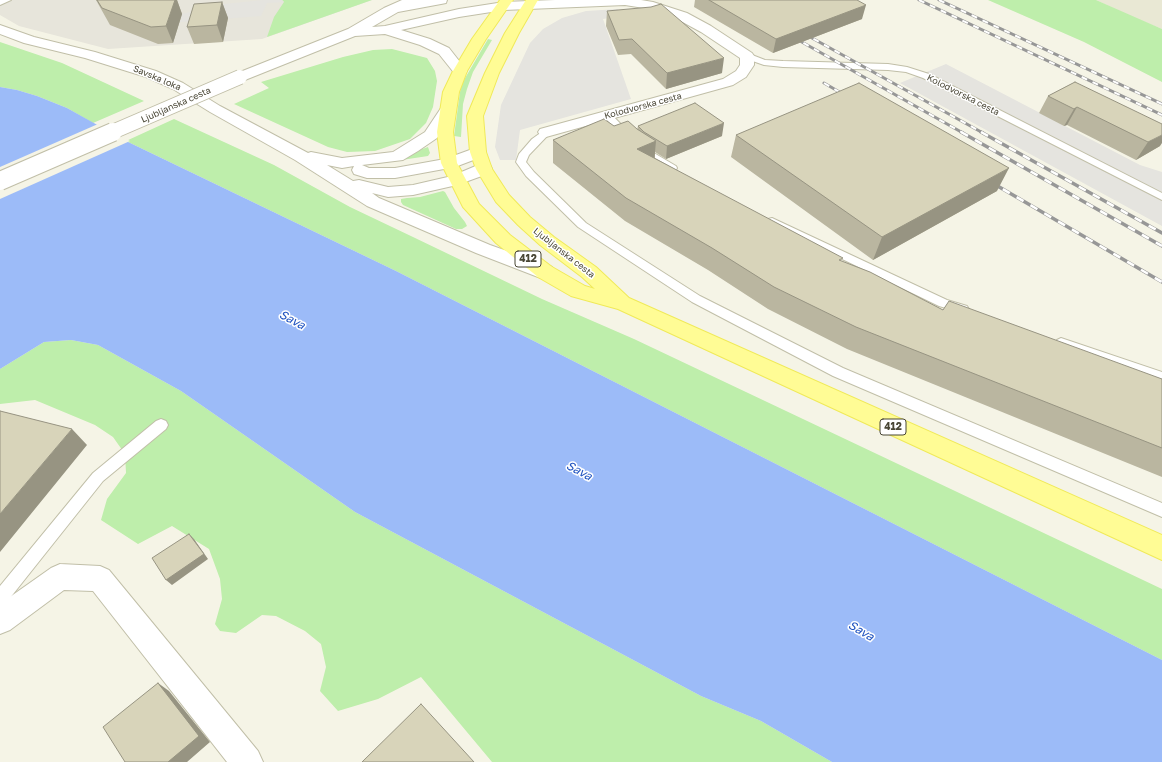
<!DOCTYPE html>
<style>
body{margin:0}
canvas{display:block;background:#f5f4e6}
</style>
<canvas width="1162" height="762"></canvas>
<script>
const ctx = document.querySelector('canvas').getContext('2d');
ctx.lineJoin = 'round';
function paint(path, color) { ctx.fillStyle = color; ctx.fill(path, 'evenodd'); }
const poly = rows => new Path2D(rows.map(r => 'M' + r).join(''));
function stroke(path, color, width, dash) { ctx.strokeStyle = color; ctx.lineWidth = width; ctx.lineCap = dash ? 'butt' : 'round'; ctx.setLineDash(dash || []); ctx.stroke(path); }
function drawText(font, color, halo, rows, align = 'center') {
  ctx.font = font + ' "Golos Text",sans-serif'; ctx.lineWidth = 3; ctx.setLineDash([]); ctx.textBaseline = 'middle'; ctx.strokeStyle = halo; ctx.fillStyle = color; for (const [text, x, y, turn = 0] of rows) {
    ctx.save(); ctx.translate(x, y); ctx.rotate((+turn || 0) * Math.PI / 180); ctx.textAlign = isNaN(turn) ? turn : align; if (halo) ctx.strokeText(text, 0, 0); ctx.fillText(text, 0, 0); ctx.restore();
  }
}
paint(poly([
 [1096,0,1162,0,1162,29,1135,18]
]), '#e9e8d4');
paint(poly([
 [0,0,372,0,262,39,108,49,19,26,0,15]
]), '#e7e5db');
paint(poly([
 [282,0,372,0,267,37,274,17,284,2],
 [988,0,1096,0,1162,29,1162,82,1084,42],
 [488,39,492,40,473,72,467,89,463,104,461,137,454,136,461,85],
 [0,42,62,63,144,101,93,123,67,108,37,96,17,90,0,87],
 [392,49,427,58,435,71,437,81,433,107,426,123,410,139,375,151,347,152,328,147,234,104,269,88,261,82,343,57,373,50],
 [174,119,274,165,350,207,413,237,542,299,634,339,1162,589,1162,660,396,271,126,141],
 [428,147,430,153,428,156,382,163],
 [443,191,445,192,454,208,465,222,467,226,462,229,456,229,403,205,401,202,401,199,407,198,420,197],
 [71,340,98,345,181,391,355,512,701,696,761,721,832,762,492,762,421,677,378,699,338,711,320,691,326,667,321,644,305,631,276,616,262,615,236,633,220,631,215,624,222,599,220,579,209,549,172,526,138,544,101,520,107,499,126,473,125,454,113,437,95,425,35,400,0,404,0,369,44,342]
]), '#beeeab');
paint(poly([
 [263,0,282,0,284,2,267,3,261,16,180,22,182,14,224,4],
 [618,9,621,16,603,19,631,99,520,130,516,160,500,160,495,147,501,105,530,43,543,29,562,18,586,11],
 [946,64,1140,165,1162,172,1162,226,900,83]
]), '#e5e4df');
paint(poly([
 [0,87,17,90,37,96,67,108,126,141,396,271,1162,660,1162,762,832,762,761,721,701,696,355,512,181,391,98,345,71,340,44,342,0,369]
]), '#9cbbf8');
paint(poly([
 [98,124,130,141,0,199,0,167]
]), '#f5f4e6');
const service = poly([
 [0,0,11,0,0,5,0,0],
 [747,53,765,60,783,61,888,64,907,67,929,74,1162,193,1162,200,923,78,906,72,888,70,783,67,764,65,744,58,743,56,747,53],
 [607,112,610,113,642,146,676,166,677,168,676,170,668,170,636,150,604,117,602,115,607,112],
 [546,129,551,132,529,155,526,162,534,172,586,223,700,296,843,368,1162,503,1162,517,833,376,692,302,578,227,526,176,516,162,519,154,532,139,546,129],
 [772,218,947,300,967,306,969,309,967,312,963,313,939,306,768,223,767,221,768,219,772,218],
 [1061,338,1162,372,1162,382,1057,346,1055,343,1057,340,1061,338],
 [161,419,166,421,168,425,166,429,103,481,6,603,0,606,0,586,93,473,156,421,161,419]
]);
const minor = poly([
 [402,0,447,0,446,3,441,4,398,12,372,27,385,26,459,9,504,2,555,0,641,0,653,2,687,13,711,26,752,53,754,56,754,65,746,77,733,85,546,137,540,135,538,132,540,129,723,79,736,71,740,65,740,58,701,32,677,19,650,9,625,5,504,10,459,17,401,30,430,39,449,48,467,71,465,74,460,75,455,74,439,54,420,45,385,34,355,36,245,80,240,81,235,80,233,77,235,74,348,29,384,8,402,0],
 [0,25,34,37,95,52,156,71,183,83,220,106,308,153,311,152,342,158,393,152,425,132,443,105,448,103,453,105,456,108,437,138,418,151,403,160,362,165,369,168,395,168,445,159,478,147,484,148,486,152,484,156,455,167,395,178,367,178,354,174,352,170,354,166,342,168,327,165,353,181,359,180,388,187,413,185,452,176,478,165,484,164,490,165,492,169,490,173,457,185,413,195,388,197,372,193,379,198,490,245,552,267,555,272,552,277,545,279,538,277,476,253,367,206,295,160,210,112,173,89,146,77,85,58,24,43,0,34,0,25],
 [60,564,100,566,109,570,258,751,263,762,227,762,93,591,64,590,10,630,0,634,0,604,51,568,60,564]
]);
const primary = poly([
 [500,0,513,0,486,39,467,71,459,92,453,132,457,163,479,204,510,235,552,267,585,286,595,289,582,277,540,245,518,225,496,202,476,169,470,152,467,116,485,73,505,33,526,0,538,0,519,33,499,73,483,116,486,152,492,169,509,195,530,217,554,237,596,267,629,298,1162,535,1162,560,618,309,571,296,538,277,496,243,463,207,441,163,437,132,443,92,453,71,472,39,500,0]
]);
stroke(service, '#c1bfa8', 2);
stroke(minor, '#c1bfa8', 2);
stroke(primary, '#f0ea59', 2);
paint(service, '#fff');
paint(minor, '#fff');
paint(primary, '#fffc95');
const railFar1 = poly([
 [919,0,1162,115],
 [939,0,1162,104],
 [803,33,983,133],
 [793,37,963,133],
 [824,83,848,97]
]);
const rail = poly([
 [961,132,1162,246],
 [981,132,1162,233],
 [989,181,1162,282]
]);
stroke(railFar1, '#979797', 3);
stroke(rail, '#979797', 3.5);
stroke(railFar1, '#fff', 2, [6]);
stroke(rail, '#fff', 2.5, [8]);
const minorBridgeFar1 = poly([
 [110,133,240,77]
]);
const minorBridge = poly([
 [0,181,113,132]
]);
stroke(minorBridgeFar1, '#c1bfa8', 16, []);
stroke(minorBridge, '#c1bfa8', 20, []);
stroke(minorBridgeFar1, '#fff', 14);
stroke(minorBridge, '#fff', 18);
paint(poly([
 [96,0,177,0,182,14,173,43,158,44,110,25],
 [695,0,857,0,862,19,773,53,694,7],
 [222,2,228,18,223,42,194,44,187,27],
 [607,11,722,73,666,89,631,54,618,55,606,26],
 [1075,82,1160,146,1136,160,1067,125,1064,126,1039,113,1048,96],
 [614,126,637,130,638,126,722,136,666,159,655,152,655,158,842,262,943,310,1162,379,1162,477,847,349,768,309,708,270,625,221,553,163,553,140],
 [736,135,997,191,873,260,731,157]
]), '#bab6a0');
paint(poly([
 [175,0,177,0,182,14,173,43,166,26],
 [222,2,228,18,223,42,217,25],
 [866,5,862,19,773,53,776,39],
 [724,58,722,73,666,89,667,73],
 [1077,107,1067,125,1064,126,1074,109],
 [724,123,722,136,666,159,667,146],
 [1162,135,1162,143,1160,146,1136,160,1148,142],
 [656,141,654,163,637,149],
 [1009,168,997,191,873,260,882,237],
 [72,429,87,445,0,552,0,514],
 [189,534,194,539,208,559,172,585,166,580],
 [158,683,169,691,210,742,187,762,168,762]
]), '#979482');
const building = poly([
 [97,0,175,0,166,26,151,27,102,8,97,0],
 [709,0,857,0,866,5,776,39,709,0],
 [222,2,217,25,187,27,194,4,222,2],
 [661,4,724,58,667,73,632,39,619,40,607,11,651,7,661,4],
 [1075,82,1162,124,1162,135,1148,142,1077,107,1074,109,1048,96,1075,82],
 [859,83,1009,168,882,237,736,135,859,83],
 [695,103,724,123,667,146,644,132,638,126,695,103],
 [604,119,614,126,628,121,637,129,656,141,637,149,843,258,839,260,870,272,943,310,949,301,1162,379,1162,448,856,327,774,287,712,248,626,198,553,140,604,119],
 [0,411,72,429,0,514,0,411],
 [189,534,204,554,166,580,152,558,189,534],
 [158,683,199,736,168,762,125,762,103,727,158,683],
 [421,704,474,762,362,762,421,704]
]);
paint(building, '#d8d4ba');
stroke(building, '#979482', 1);
drawText('9px', '#494635', '#fff', [
 ["Savska loka",157,78,23],
 ["Kolodvorska cesta",963,95,27],
 ["Ljubljanska cesta",176,105,-24],
 ["Kolodvorska cesta",643,106,-15],
 ["Ljubljanska cesta",564,253,38]
]);
for (const [x, y, w] of [
 [528,259,26],
 [893,427,26]
]) { const box = new Path2D(); box.roundRect(x - w / 2, y - 8, w, 16, 3); ctx.fillStyle = '#fff'; ctx.fill(box); stroke(box, '#494635', 1); }
drawText('bold 10px', '#494635', null, [
 ["412",528,259],
 ["412",893,427]
]);
drawText('italic 12px', '#2255c1', '#fff', [
 ["Sava",292,320,28],
 ["Sava",579,471,28],
 ["Sava",861,631,31]
]);
</script>
